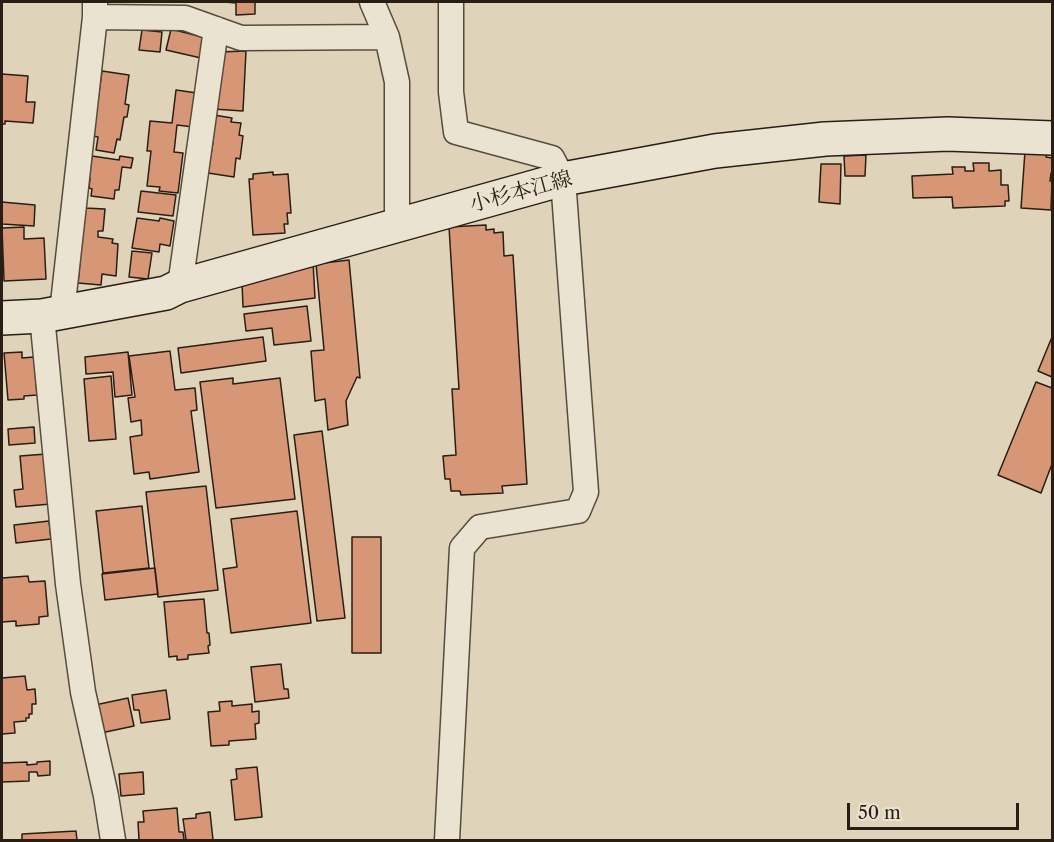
<!DOCTYPE html>
<meta charset="utf-8">
<style>
body{margin:0}
#map{position:relative;width:1054px;height:842px;overflow:hidden;background:#dfd4ba;font-family:"Libre Caslon Text",serif}
canvas{display:block}
.frame{position:absolute;inset:0;border:3px solid #291e15;pointer-events:none}
.scale{position:absolute;left:847px;top:803px;width:172px;height:27px;box-sizing:border-box;border:3px solid #291e15;border-top:0;padding-left:8px;font-size:18px;line-height:21px;white-space:nowrap;color:#291e15;-webkit-text-stroke:4px #eae3d2;paint-order:stroke}
</style>
<div id="map">
<canvas width="1054" height="842"></canvas>
<div class="frame"></div>
<div class="scale">50 m</div>
</div>
<script>
const ctx = document.querySelector('canvas').getContext('2d');
ctx.lineJoin = 'round';
function paint(path, color) { ctx.fillStyle = color; ctx.fill(path, 'evenodd'); }
const poly = rows => new Path2D(rows.map(r => 'M' + r).join(''));
function stroke(path, color, width, dash) { ctx.strokeStyle = color; ctx.lineWidth = width; ctx.lineCap = dash ? 'butt' : 'round'; ctx.setLineDash(dash || []); ctx.stroke(path); }
function drawText(font, color, halo, rows, align = 'center') {
  ctx.font = font + ' "Libre Caslon Text","Noto Serif JP",serif'; ctx.lineWidth = 4.5; ctx.setLineDash([]); ctx.textBaseline = 'middle'; ctx.strokeStyle = halo; ctx.fillStyle = color; for (const [text, x, y, turn = 0] of rows) {
    ctx.save(); ctx.translate(x, y); ctx.rotate((+turn || 0) * Math.PI / 180); ctx.textAlign = isNaN(turn) ? turn : align; if (halo) ctx.strokeText(text, 0, 0); ctx.fillText(text, 0, 0); ctx.restore();
  }
}
const building = poly([
 [225,2,255,2,255,14,236,15,236,3,225,2],
 [171,29,206,38,201,58,166,50,171,29],
 [142,30,162,32,160,52,139,50,142,30],
 [246,51,243,111,213,109,219,52,246,51],
 [102,71,129,75,125,104,129,105,127,117,124,117,120,140,117,139,114,153,96,150,98,137,93,136,102,71],
 [2,74,28,76,26,102,35,102,33,123,5,121,5,124,2,124,2,74],
 [176,90,197,93,193,127,177,125,174,152,183,153,178,193,159,191,160,187,147,186,151,151,147,151,150,121,172,123,176,90],
 [214,115,232,118,231,122,241,123,239,135,243,136,240,159,236,158,234,177,208,173,213,142,208,141,214,115],
 [1025,151,1046,153,1046,157,1052,158,1052,174,1051,173,1050,181,1052,181,1051,210,1021,208,1025,151],
 [866,155,865,176,845,176,844,156,866,155],
 [92,156,119,160,120,156,133,158,131,168,122,167,119,190,115,190,114,199,91,196,92,189,89,188,90,178,89,178,92,156],
 [973,163,989,163,989,171,1001,170,1001,185,1008,185,1009,201,1005,201,1005,206,953,208,952,197,913,198,912,176,953,174,952,167,965,167,965,171,974,171,973,163],
 [821,164,841,164,840,204,819,202,821,164],
 [273,172,273,175,288,174,291,213,287,213,288,224,284,224,285,233,253,235,249,179,253,179,253,174,273,172],
 [141,191,176,195,173,216,138,212,141,191],
 [2,202,35,205,34,226,2,224,2,202],
 [85,208,105,209,103,231,98,231,98,237,113,239,112,243,118,244,116,276,102,274,101,285,78,283,85,208],
 [137,218,159,221,160,218,174,221,170,246,160,244,159,252,132,248,137,218],
 [486,225,486,230,494,229,494,233,503,232,504,256,513,255,527,484,502,486,503,493,461,495,460,491,451,491,450,479,445,479,443,456,456,455,452,389,459,389,449,227,486,225],
 [24,227,24,239,44,238,46,279,4,281,2,228,24,227],
 [132,251,152,253,148,279,129,277,132,251],
 [349,260,360,378,357,377,346,401,348,425,328,430,325,399,315,401,311,351,324,350,316,264,349,260],
 [313,262,315,298,243,307,242,282,313,262],
 [307,306,311,341,274,345,272,328,246,331,244,314,307,306],
 [263,337,266,361,181,373,178,348,263,337],
 [1052,337,1052,377,1038,371,1052,337],
 [170,351,175,390,195,388,197,410,191,411,199,472,150,479,149,472,134,474,130,437,142,435,141,420,131,422,128,398,135,397,129,356,170,351],
 [22,352,22,358,34,357,37,395,24,396,24,399,8,400,4,353,22,352],
 [128,352,132,395,115,397,113,372,86,374,85,357,128,352],
 [111,376,116,439,89,441,84,379,111,376],
 [233,378,233,384,280,378,295,499,216,508,200,382,233,378],
 [1036,382,1052,388,1052,464,1041,493,998,475,1036,382],
 [34,427,35,443,9,445,8,429,34,427],
 [322,431,345,618,317,621,294,435,322,431],
 [46,454,51,504,16,507,14,490,23,489,20,456,46,454],
 [206,486,218,590,158,597,146,492,206,486],
 [142,506,149,568,103,573,96,511,142,506],
 [297,511,311,623,231,633,223,569,237,567,231,519,297,511],
 [49,521,51,539,16,543,14,525,49,521],
 [352,537,381,537,381,653,352,653,352,537],
 [155,568,158,594,105,600,102,574,155,568],
 [28,576,29,582,45,581,48,616,39,617,39,624,16,626,16,621,2,622,2,578,28,576],
 [204,599,207,633,209,633,210,645,208,646,209,653,188,655,188,659,177,660,177,656,169,657,164,602,204,599],
 [281,664,284,689,288,689,289,698,255,702,251,667,281,664],
 [25,676,27,690,35,689,36,704,32,704,32,714,29,714,29,718,26,718,26,721,14,722,15,733,2,734,2,678,25,676],
 [166,690,170,719,141,723,139,710,134,710,132,695,166,690],
 [128,698,134,726,101,733,95,705,128,698],
 [232,701,232,706,252,704,252,712,259,711,259,723,255,724,256,739,229,741,229,745,211,746,208,712,220,711,219,702,232,701],
 [50,761,50,775,38,776,37,772,29,772,29,781,2,782,2,763,27,762,27,765,37,764,37,762,50,761],
 [257,767,262,817,235,820,231,780,237,779,236,769,257,767],
 [143,772,144,794,121,796,119,774,143,772],
 [177,808,179,832,183,832,184,840,139,840,138,822,144,822,143,811,177,808],
 [210,812,213,840,186,840,183,819,196,818,196,814,210,812],
 [76,831,77,840,22,840,22,834,76,831]
]);
paint(building, '#d79676');
stroke(building, '#291e15', 1.5);
const street = poly([
 [372,2,387,37,397,82,397,226],
 [95,17,185,18,241,38,387,37],
 [180,286,216,29],
 [62,312,95,17,95,2],
 [42,316,68,584,83,692,106,796,113,840],
 [447,840,462,548,480,527,578,511,586,492,563,179,552,158,456,132,451,92,451,2]
]);
const secondary = poly([
 [2,318,42,316,166,293,180,286,563,179,715,151,825,139,948,134,1052,138]
]);
stroke(street, '#564c3e', 27);
stroke(secondary, '#291e15', 36);
stroke(street, '#eae3d2', 24);
stroke(secondary, '#eae3d2', 33);
drawText('21px', '#291e15', '#eae3d2', [
 ["小杉本江線",521,192,-15]
]);
</script>
